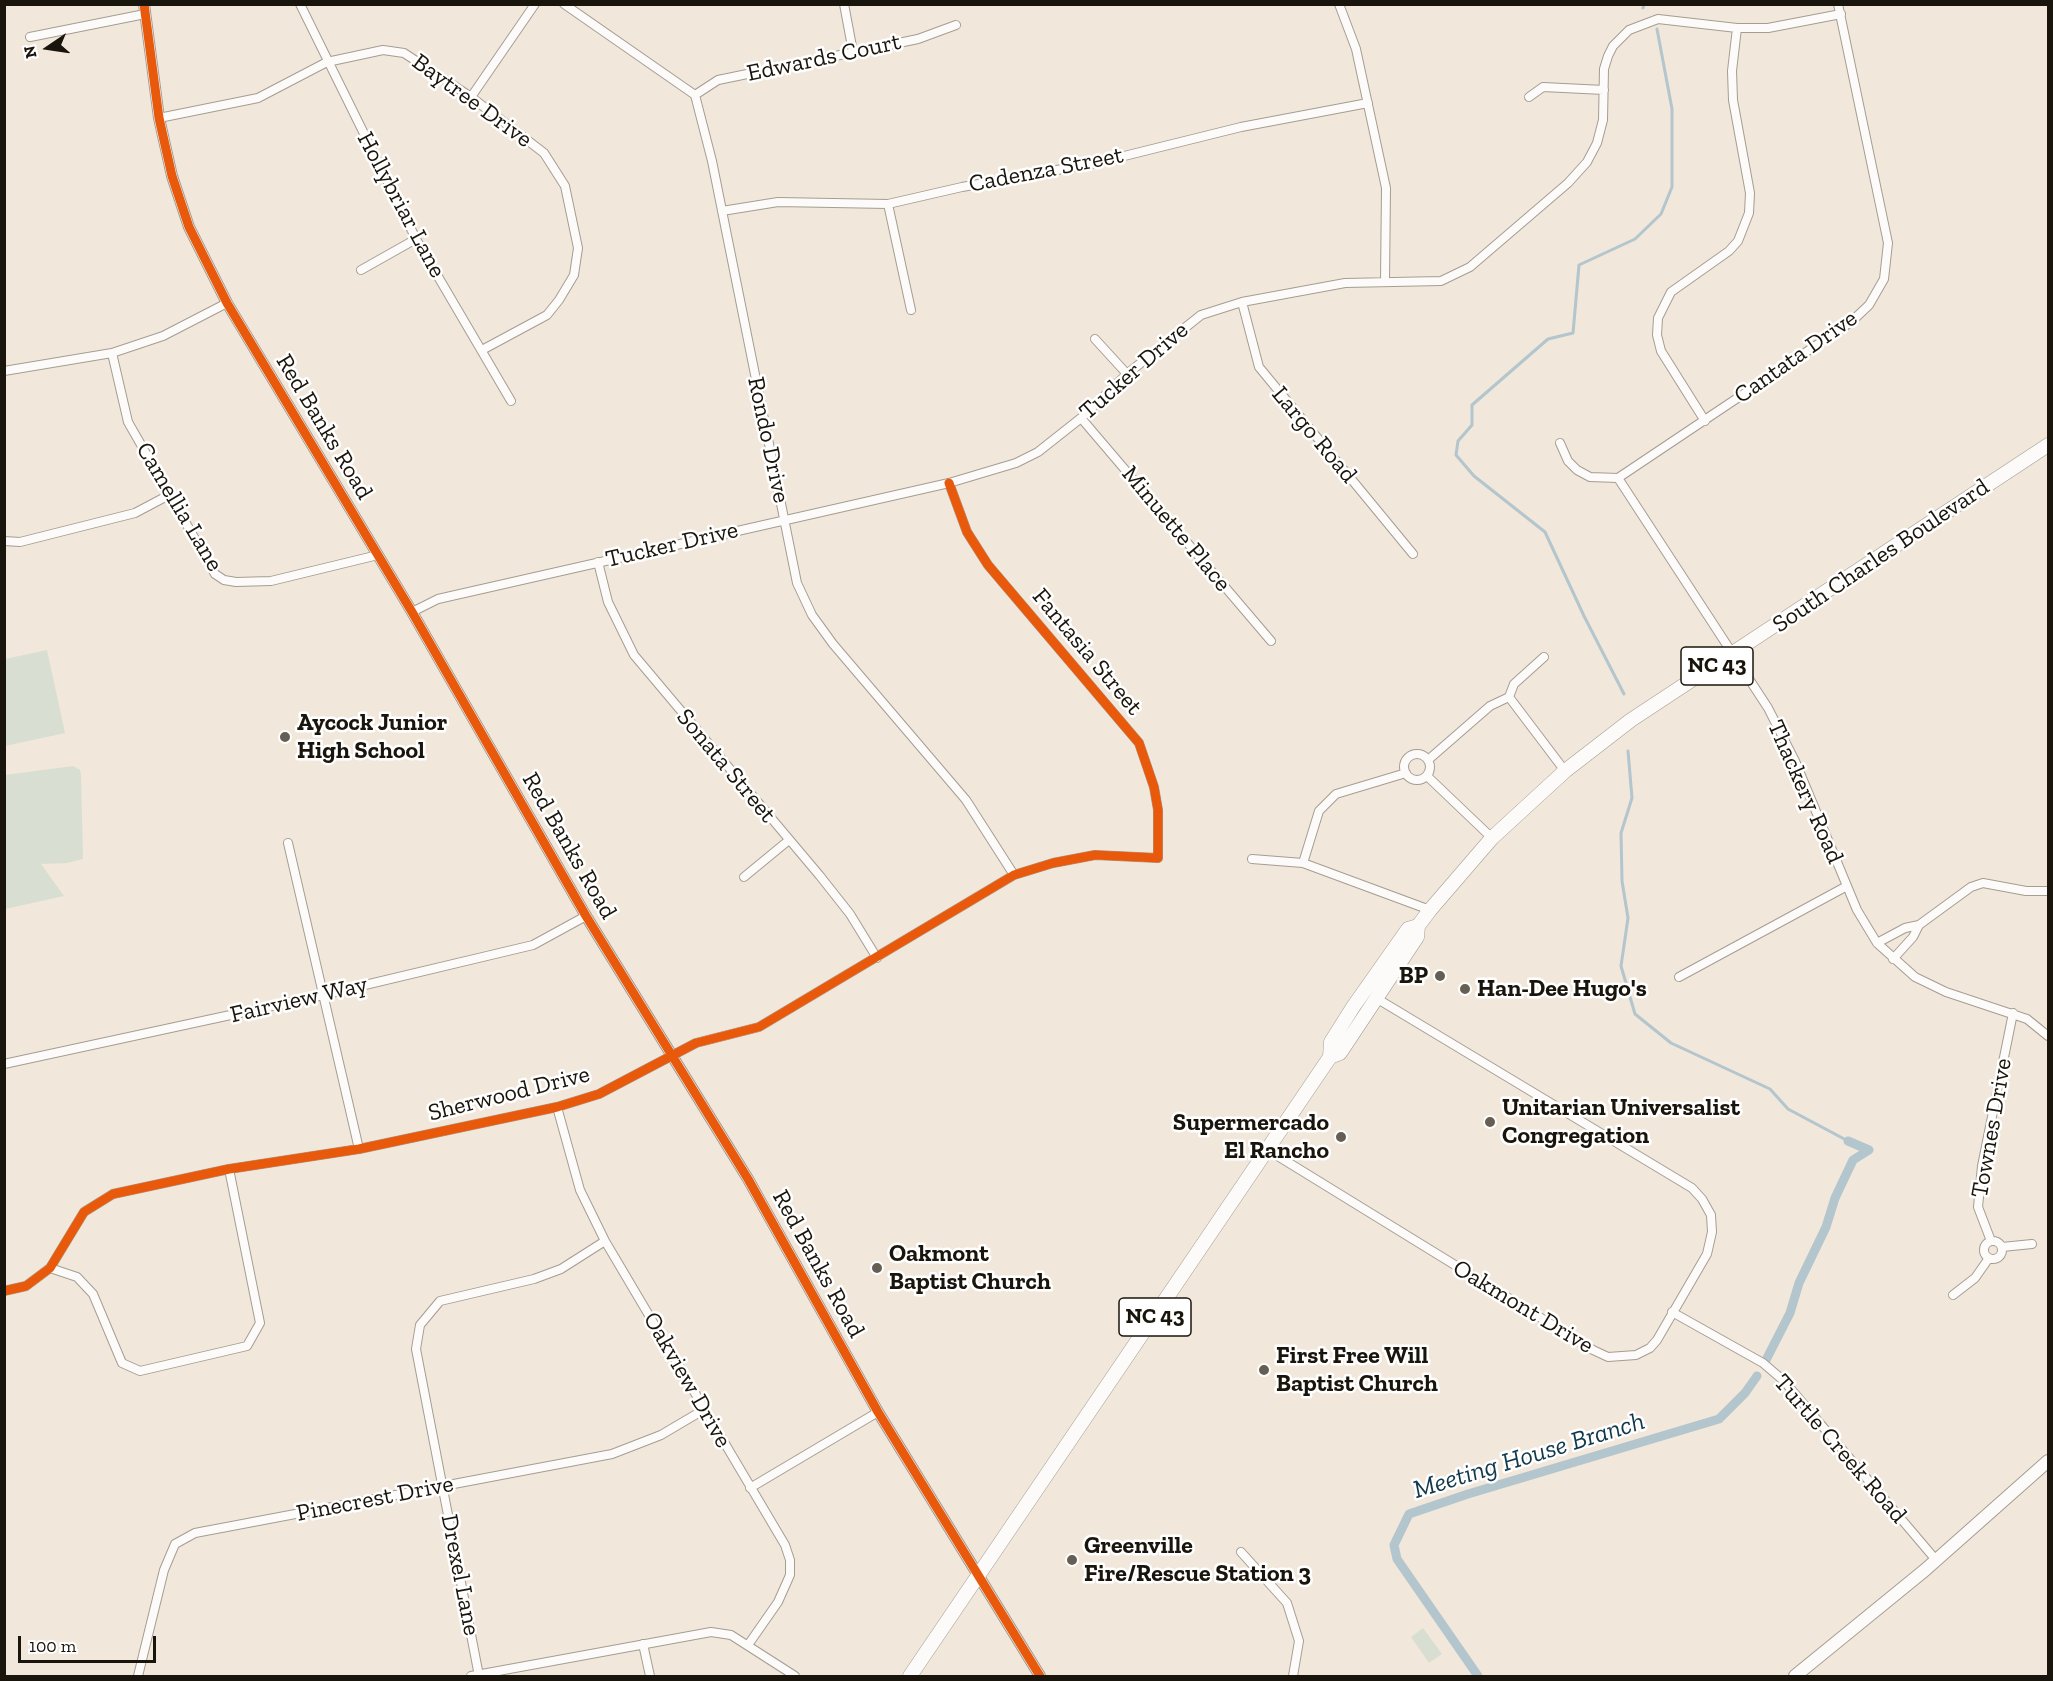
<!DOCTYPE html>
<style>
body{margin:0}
#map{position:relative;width:2053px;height:1681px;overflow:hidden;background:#f1e7da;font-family:"Zilla Slab",serif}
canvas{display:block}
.frame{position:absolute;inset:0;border:6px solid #1a150c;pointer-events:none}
.north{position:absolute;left:18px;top:18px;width:60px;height:60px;-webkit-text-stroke:4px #fff;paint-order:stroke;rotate:257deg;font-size:16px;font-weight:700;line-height:24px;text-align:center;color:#1a150c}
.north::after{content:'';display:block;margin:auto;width:21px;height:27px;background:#1a150c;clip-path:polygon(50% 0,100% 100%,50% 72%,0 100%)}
.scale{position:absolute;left:18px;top:1636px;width:138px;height:27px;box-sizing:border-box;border:3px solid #1a150c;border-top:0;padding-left:8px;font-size:18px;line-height:21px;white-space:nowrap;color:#1a150c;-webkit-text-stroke:4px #fff;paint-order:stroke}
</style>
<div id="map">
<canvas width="2053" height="1681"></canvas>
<div class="frame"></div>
<div class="north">N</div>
<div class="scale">100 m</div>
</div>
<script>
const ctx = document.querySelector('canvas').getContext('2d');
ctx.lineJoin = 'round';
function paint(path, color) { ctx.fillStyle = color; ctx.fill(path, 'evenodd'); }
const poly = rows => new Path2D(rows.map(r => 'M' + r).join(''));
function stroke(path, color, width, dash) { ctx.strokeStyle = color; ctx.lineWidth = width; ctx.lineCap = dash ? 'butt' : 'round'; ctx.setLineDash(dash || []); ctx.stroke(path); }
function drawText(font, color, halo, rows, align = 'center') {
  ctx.font = font + ' "Zilla Slab",serif'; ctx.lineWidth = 5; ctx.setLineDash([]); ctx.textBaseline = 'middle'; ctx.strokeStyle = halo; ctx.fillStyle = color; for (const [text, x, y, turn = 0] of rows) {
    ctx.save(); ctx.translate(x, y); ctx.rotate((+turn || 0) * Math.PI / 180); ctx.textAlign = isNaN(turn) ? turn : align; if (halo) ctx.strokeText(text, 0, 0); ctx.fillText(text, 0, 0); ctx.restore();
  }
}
paint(poly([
 [47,650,65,733,5,746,5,659],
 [73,766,80,770,81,775,83,859,67,863,41,864,64,896,5,909,5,775],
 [1423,1628,1442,1654,1429,1663,1411,1637]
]), '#d8dfd2');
stroke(poly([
 [1643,8,1644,4],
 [1624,694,1584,616,1545,532,1474,476,1456,455,1458,441,1472,425,1472,405,1548,339,1573,333,1579,265,1635,239,1661,214,1672,187,1672,109,1657,29],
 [1628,751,1632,798,1621,833,1622,881,1628,918,1621,966,1635,1014,1671,1043,1770,1089,1788,1109,1848,1141]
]), '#b3c5cd', 3);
stroke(poly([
 [1766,1360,1790,1313,1799,1283,1826,1227,1835,1198,1853,1160,1869,1150,1848,1141],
 [1478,1676,1397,1559,1394,1545,1409,1514,1468,1494,1719,1419,1745,1393,1757,1376]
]), '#b3c5cd', 9);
const minor = poly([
 [300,4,416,239,511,401],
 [564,4,695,95,712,161,797,583,812,615,833,644,966,800,1014,875],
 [844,4,853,52],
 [1339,4,1356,49,1386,188,1385,281],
 [30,37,145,14],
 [695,95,718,80,918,39,956,25],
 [471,97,535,4],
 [1529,97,1543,87,1604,90],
 [159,118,258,98,327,62,383,50,404,53,471,97,544,153,565,186,578,248,574,275,559,300,547,315,482,350],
 [888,204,911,310],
 [722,211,778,202,888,204,962,187,1096,163,1241,127,1368,103],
 [361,270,416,239],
 [1242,302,1259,367,1413,554],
 [1095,339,1127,374],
 [112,353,128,422,215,574,224,580,236,582,271,581,378,555],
 [4,371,112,353,163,336,227,303],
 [1081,418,1271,641],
 [1705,421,1661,351,1657,335,1658,318,1671,292,1729,251,1738,241,1749,213,1750,193,1733,100,1732,71,1737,28],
 [1560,443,1568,461,1577,470,1590,477,1618,478,1851,322,1869,305,1884,279,1888,243,1838,4],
 [1618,478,1768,708,1795,761,1857,910,1877,943,1915,977,1946,992,2027,1019,2048,1036],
 [4,541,20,542,135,513,169,495],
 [598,562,608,602,634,655,820,876,850,914,877,958],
 [412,612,438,599,949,483,1016,463,1038,452,1081,418,1127,374,1201,315,1242,302,1345,283,1441,281,1470,267,1568,183,1587,162,1597,143,1603,120,1604,69,1608,56,1613,46,1629,30,1658,19,1737,28,1768,28,1841,14],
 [1509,697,1565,771],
 [1509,697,1514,684,1544,657],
 '1404 767a13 13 0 1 1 26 0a13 13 0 1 1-26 0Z',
 [1428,760,1490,706,1509,697],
 [1427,776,1492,838],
 [288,843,359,1149],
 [1252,859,1303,863,1430,910],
 [1303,863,1319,811,1336,794,1406,773],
 [744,877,789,840],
 [1877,943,1905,928,1919,925,1971,887,1983,883,2026,891,2048,891],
 [1893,959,1913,937,1919,925],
 [1679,977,1847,886],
 [4,1064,323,995,533,945,586,916],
 [557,1107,580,1190,605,1241,785,1545,790,1560,790,1575,778,1602,748,1645],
 [1268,1150,1593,1350,1608,1357,1636,1355,1650,1348,1657,1340,1707,1254,1712,1232,1711,1215,1702,1199,1692,1188,1376,998],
 [1991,1241,1978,1207,1982,1166,2013,1013],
 '1984 1250a9 9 0 1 1 18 0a9 9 0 1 1-18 0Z',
 [2002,1247,2032,1244],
 [50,1268,77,1277,93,1294,122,1363,140,1371,247,1346,260,1323,229,1169],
 [4,1291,26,1286,50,1268,84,1212,113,1194,229,1169,359,1149,557,1107,599,1094,696,1043,759,1027,1014,875,1053,863,1095,855,1158,858,1158,810,1154,787,1139,743,988,565,967,532,949,483],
 [1953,1295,1975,1278,1989,1258],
 [1672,1312,1763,1363,1784,1381,1936,1560],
 [750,1488,878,1412],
 [1241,1552,1287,1603,1299,1641,1293,1676],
 [643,1644,650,1676],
 [138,1676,164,1570,175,1544,195,1533,612,1454,661,1435,705,1409],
 [471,1676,711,1632,731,1635,795,1676],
 [479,1676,416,1349,420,1325,440,1301,534,1279,561,1269,605,1241]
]);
const tertiary = poly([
 [144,4,159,118,172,176,189,227,227,303,412,612,586,916,748,1179,878,1412,1040,1676]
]);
const secondary = poly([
 [1795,1676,1925,1570,2048,1461]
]);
const primary = poly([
 [1330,1057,1340,1053,1417,937,1418,926,1430,910,1492,838,1565,771,1631,720,2048,445],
 [910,1676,1330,1057,1331,1042,1353,1007,1408,929,1418,926]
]);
stroke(minor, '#a59d93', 10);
stroke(tertiary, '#a59d93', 12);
stroke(secondary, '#a59d93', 14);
stroke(primary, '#a59d93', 15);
stroke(minor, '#fdfbf9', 8);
stroke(tertiary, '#fdfbf9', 10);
stroke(secondary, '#fdfbf9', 12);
stroke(primary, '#fdfbf9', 14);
stroke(poly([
 [144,4,159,118,172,176,189,227,227,303,412,612,586,916,748,1179,878,1412,1040,1676],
 [4,1291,26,1286,50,1268,84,1212,113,1194,229,1169,359,1149,557,1107,599,1094,696,1043,759,1027,1014,875,1053,863,1095,855,1158,858,1158,810,1154,787,1139,743,988,565,967,532,949,483]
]), '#e8590c', 9);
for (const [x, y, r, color] of [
 [285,737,6,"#655e54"],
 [1440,976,6,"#655e54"],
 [1465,989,6,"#655e54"],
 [1490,1122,6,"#655e54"],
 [1341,1137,6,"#655e54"],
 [877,1268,6,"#655e54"],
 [1264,1370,6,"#655e54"],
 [1072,1560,6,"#655e54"]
]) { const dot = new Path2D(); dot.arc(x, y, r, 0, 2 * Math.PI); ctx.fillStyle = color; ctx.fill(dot); stroke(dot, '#fff', 2); }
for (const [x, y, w] of [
 [1717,666,72],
 [1155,1317,72]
]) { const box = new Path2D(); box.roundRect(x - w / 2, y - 19, w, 38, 4.5); ctx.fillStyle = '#fff'; ctx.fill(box); stroke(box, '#1a150c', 1.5); }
drawText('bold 22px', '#1a150c', null, [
 ["NC 43",1717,666],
 ["NC 43",1155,1317]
]);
drawText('24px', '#1a150c', '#fff', [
 ["Edwards Court",824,58,-12],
 ["Baytree Drive",472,101,36],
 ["Cadenza Street",1046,170,-11],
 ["Hollybriar Lane",401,205,62],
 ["Cantata Drive",1796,357,-35],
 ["Tucker Drive",1134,371,-41],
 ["Red Banks Road",324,427,59],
 ["Largo Road",1314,435,50],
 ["Rondo Drive",768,440,78],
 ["Camellia Lane",179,507,59],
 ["Minuette Place",1176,529,50],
 ["Tucker Drive",672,545,-13],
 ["South Charles Boulevard",1881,556,-34],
 ["Fantasia Street",1087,652,50],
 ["Sonata Street",726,766,50],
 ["Thackery Road",1805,792,66],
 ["Red Banks Road",569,846,60],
 ["Fairview Way",299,1000,-13],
 ["Sherwood Drive",509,1094,-14],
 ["Townes Drive",1992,1128,-80],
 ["Red Banks Road",818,1264,61],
 ["Oakmont Drive",1523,1307,31],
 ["Oakview Drive",687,1380,60],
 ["Turtle Creek Road",1840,1449,49],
 ["Pinecrest Drive",375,1499,-11],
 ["Drexel Lane",460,1575,79]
]);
drawText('bold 24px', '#1a150c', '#fff', [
 ["Aycock Junior",297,723],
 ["High School",297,751],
 ["BP",1428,976,"right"],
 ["Han-Dee Hugo's",1477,989],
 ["Unitarian Universalist",1502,1108],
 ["Congregation",1502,1136],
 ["Supermercado",1329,1123,"right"],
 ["El Rancho",1329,1151,"right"],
 ["Oakmont",889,1254],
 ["Baptist Church",889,1282],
 ["First Free Will",1276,1356],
 ["Baptist Church",1276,1384],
 ["Greenville",1084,1546],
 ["Fire/Rescue Station 3",1084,1574]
], 'left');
drawText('italic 26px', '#10394d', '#fff', [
 ["Meeting House Branch",1529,1456,-17]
]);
</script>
